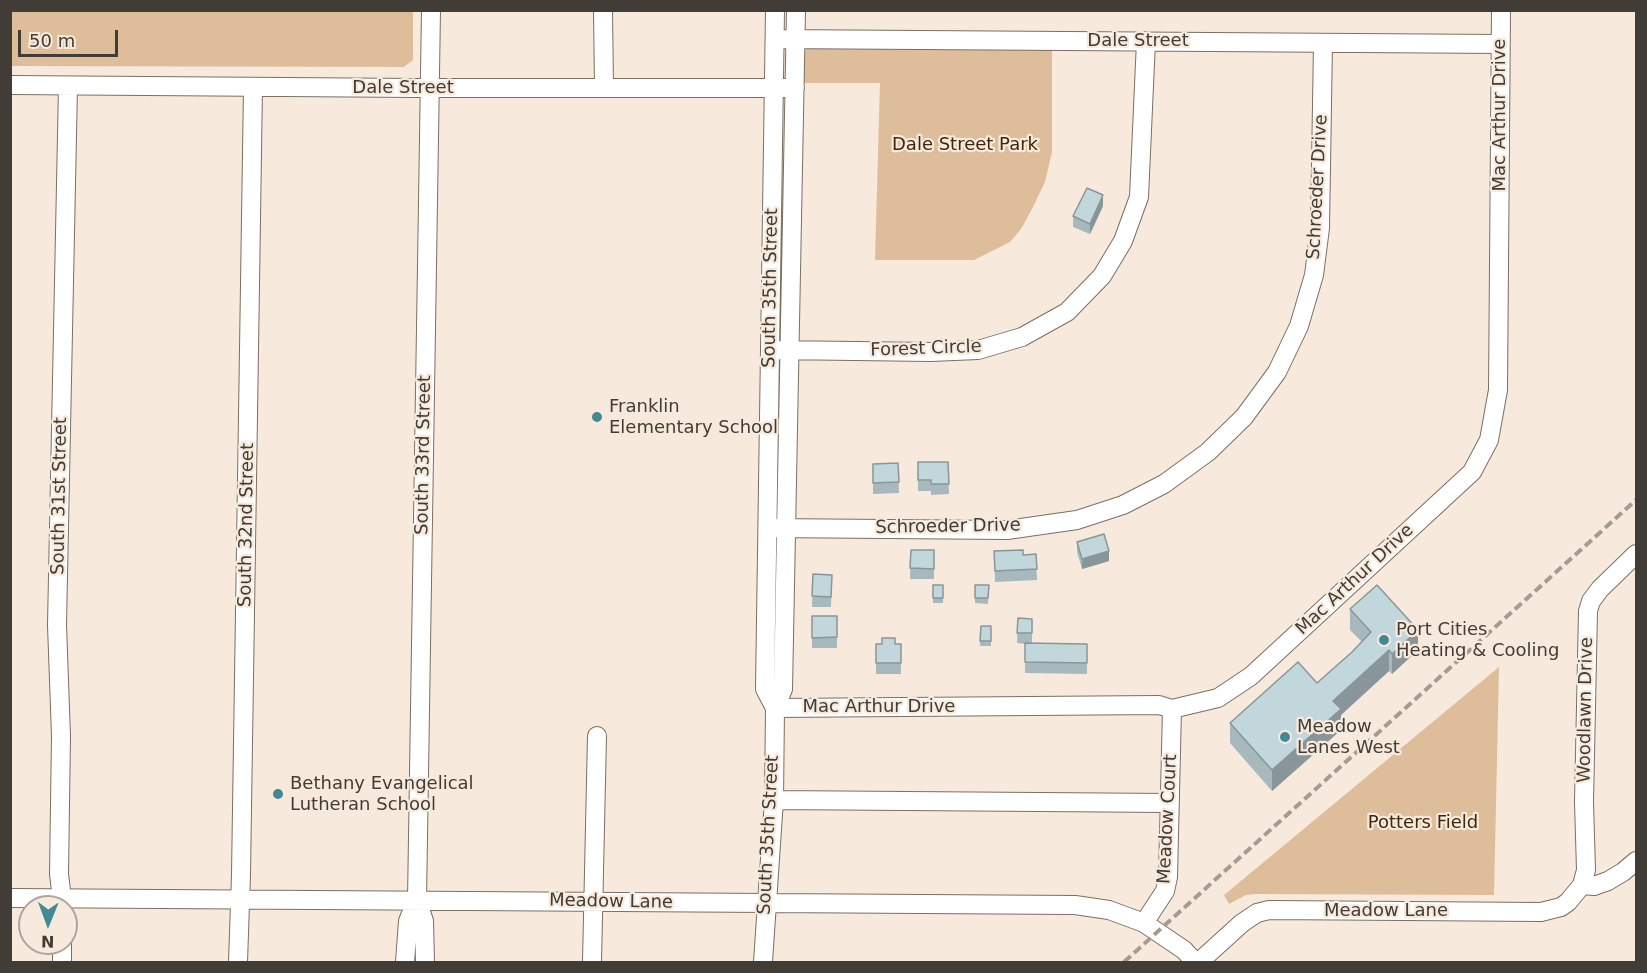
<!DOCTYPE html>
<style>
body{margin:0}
#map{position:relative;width:1647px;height:973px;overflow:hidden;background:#f7eadc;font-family:"DejaVu Sans",sans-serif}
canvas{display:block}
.frame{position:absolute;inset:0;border:12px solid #413c36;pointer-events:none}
.north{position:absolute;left:18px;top:895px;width:60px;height:60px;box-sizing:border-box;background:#f7eadc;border:2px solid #aea49a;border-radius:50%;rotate:181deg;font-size:16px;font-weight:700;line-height:24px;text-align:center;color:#413c36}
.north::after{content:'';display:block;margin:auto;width:21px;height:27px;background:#438995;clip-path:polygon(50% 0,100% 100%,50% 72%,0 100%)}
.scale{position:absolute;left:18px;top:30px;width:100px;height:27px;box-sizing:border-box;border:3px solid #413c36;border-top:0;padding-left:8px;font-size:18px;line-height:21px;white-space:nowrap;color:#413c36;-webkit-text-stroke:4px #f7eadc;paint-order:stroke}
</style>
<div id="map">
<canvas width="1647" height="973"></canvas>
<div class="frame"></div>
<div class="north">N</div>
<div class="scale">50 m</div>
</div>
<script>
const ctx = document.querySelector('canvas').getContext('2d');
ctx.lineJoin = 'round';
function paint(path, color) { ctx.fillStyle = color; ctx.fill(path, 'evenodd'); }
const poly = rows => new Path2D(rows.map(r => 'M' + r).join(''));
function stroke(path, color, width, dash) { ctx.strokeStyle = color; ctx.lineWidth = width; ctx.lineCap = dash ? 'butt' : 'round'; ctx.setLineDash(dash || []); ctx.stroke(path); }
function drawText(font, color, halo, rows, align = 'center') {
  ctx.font = font + ' "DejaVu Sans",sans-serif'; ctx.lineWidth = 4.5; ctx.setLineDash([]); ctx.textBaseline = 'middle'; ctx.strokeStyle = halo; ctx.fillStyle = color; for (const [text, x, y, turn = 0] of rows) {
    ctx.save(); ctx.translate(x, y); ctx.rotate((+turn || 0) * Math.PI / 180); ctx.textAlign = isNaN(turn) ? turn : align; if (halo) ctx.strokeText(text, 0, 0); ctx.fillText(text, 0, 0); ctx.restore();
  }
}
paint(poly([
 [10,11,413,11,413,60,404,67,11,66],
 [809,47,1052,49,1052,152,1045,182,1031,211,1021,229,1010,242,974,260,875,260,880,83,800,83,802,53],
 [1499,667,1494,895,1256,894,1246,895,1229,904,1224,895]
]), '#debd9a');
const minor = poly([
 [603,10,604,88],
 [775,39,1500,44],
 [10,85,419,88,795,88],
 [778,350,931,352,978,350,1022,337,1067,312,1102,276,1123,241,1139,197,1146,41],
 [768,528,1007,530,1077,520,1123,505,1164,484,1208,452,1244,417,1277,372,1299,326,1314,275,1320,228,1323,43],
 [775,708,1159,705,1172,709,1218,698,1251,676,1472,472,1489,440,1498,390,1501,10],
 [775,708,765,689,775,10],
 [774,800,1170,803],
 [1582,885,1594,886,1608,881,1623,872,1636,861],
 [10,898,1075,905,1109,910,1144,923,1184,950,1195,962],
 [63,907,59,874,61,736,57,625,68,86],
 [1144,923,1165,891,1168,877,1172,709],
 [62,962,62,943],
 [238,962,241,875,253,87],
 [405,962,408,921,417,900],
 [425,962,424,921,417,900,431,10],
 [592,962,597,736],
 [763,962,774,800,775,708,783,689,796,10],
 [1199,962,1242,923,1257,913,1269,910,1541,912,1561,907,1568,902,1582,885,1586,870,1584,802,1588,611,1591,601,1600,589,1636,554]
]);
stroke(minor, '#7b6f63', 20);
stroke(minor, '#fff', 18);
stroke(poly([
 [1124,962,1636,500]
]), '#a59c91', 4, [9, 4.5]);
paint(poly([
 [1103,206,1090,234,1073,227,1073,216],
 [918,462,948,462,949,494,931,495,931,491,918,491],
 [898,463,899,493,873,494,873,464],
 [1077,542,1109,561,1082,569,1077,552],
 [911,550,934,550,934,579,910,579],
 [994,551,1023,555,1036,554,1037,580,995,582],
 [813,574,832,575,831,607,812,607],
 [933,585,943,585,943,603,933,603],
 [975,585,989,585,988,604,975,603],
 [1350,609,1418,650,1392,674,1389,671,1341,715,1341,730,1272,791,1230,743,1230,723,1317,683,1352,652,1362,642,1350,630],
 [812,616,837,616,837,648,812,648],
 [1018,618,1032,619,1032,644,1087,644,1087,674,1025,673,1025,644,1017,643],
 [981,626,991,626,991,646,980,646],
 [876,644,901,644,901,674,876,674]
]), '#a7b9bc');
paint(poly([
 [1103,195,1103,206,1090,234,1090,224],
 [1109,551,1109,561,1082,569,1082,559],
 [1418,630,1418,650,1392,674,1392,654],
 [1389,650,1389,671,1341,715,1341,730,1272,791,1272,770,1333,701]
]), '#889699');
const building = poly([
 [1087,188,1103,195,1090,224,1073,216,1087,188],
 [918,462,948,462,949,484,931,484,931,480,918,480,918,462],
 [898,463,899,482,873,483,873,464,898,463],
 [1104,534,1109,551,1082,559,1077,542,1104,534],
 [911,550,934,550,934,569,910,568,911,550],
 [1023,550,1023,555,1036,554,1037,569,995,571,994,551,1023,550],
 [813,574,832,575,831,597,812,596,813,574],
 [933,585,943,585,943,598,933,598,933,585],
 [975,585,989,585,988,598,975,598,975,585],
 [1377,585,1418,630,1392,654,1389,650,1333,701,1341,709,1272,770,1230,723,1298,662,1317,683,1352,652,1371,632,1350,609,1377,585],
 [812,616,837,616,837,637,812,638,812,616],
 [1018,618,1032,619,1032,633,1017,633,1018,618],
 [981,626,991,626,991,641,980,641,981,626],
 [882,638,895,638,895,644,901,644,901,663,876,663,876,644,882,644,882,638],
 [1025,643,1087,644,1087,663,1025,662,1025,643]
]);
paint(building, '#c2d7db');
stroke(building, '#889699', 1.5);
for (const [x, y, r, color] of [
 [597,417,6,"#438995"],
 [1384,640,6,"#438995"],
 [1285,737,6,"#438995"],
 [278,794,6,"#438995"]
]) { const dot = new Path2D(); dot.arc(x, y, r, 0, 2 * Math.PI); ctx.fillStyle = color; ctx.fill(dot); stroke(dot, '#f7eadc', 2); }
drawText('18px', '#413c36', '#f7eadc', [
 ["Dale Street",1138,41],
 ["Dale Street",403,88],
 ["Mac Arthur Drive",1500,115,-90],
 ["Schroeder Drive",1318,187,-87],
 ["South 35th Street",771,288,-89],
 ["Forest Circle",926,349,-2],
 ["South 33rd Street",424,455,-89],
 ["South 31st Street",60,496,-89],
 ["South 32nd Street",247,525,-89],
 ["Schroeder Drive",948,527,-1],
 ["Mac Arthur Drive",1355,580,-43],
 ["Mac Arthur Drive",879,707],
 ["Woodlawn Drive",1586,710,-89],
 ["Meadow Court",1168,819,-87],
 ["South 35th Street",769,835,-87],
 ["Meadow Lane",611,902,1],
 ["Meadow Lane",1386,911]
]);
drawText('18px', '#3d280c', '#f7eadc', [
 ["Dale Street Park",965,145],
 ["Potters Field",1423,823]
]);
drawText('18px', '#413c36', '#f7eadc', [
 ["Franklin",609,407],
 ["Elementary School",609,428],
 ["Port Cities",1396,630],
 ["Heating & Cooling",1396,651],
 ["Meadow",1297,727],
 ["Lanes West",1297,748],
 ["Bethany Evangelical",290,784],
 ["Lutheran School",290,805]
], 'left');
</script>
